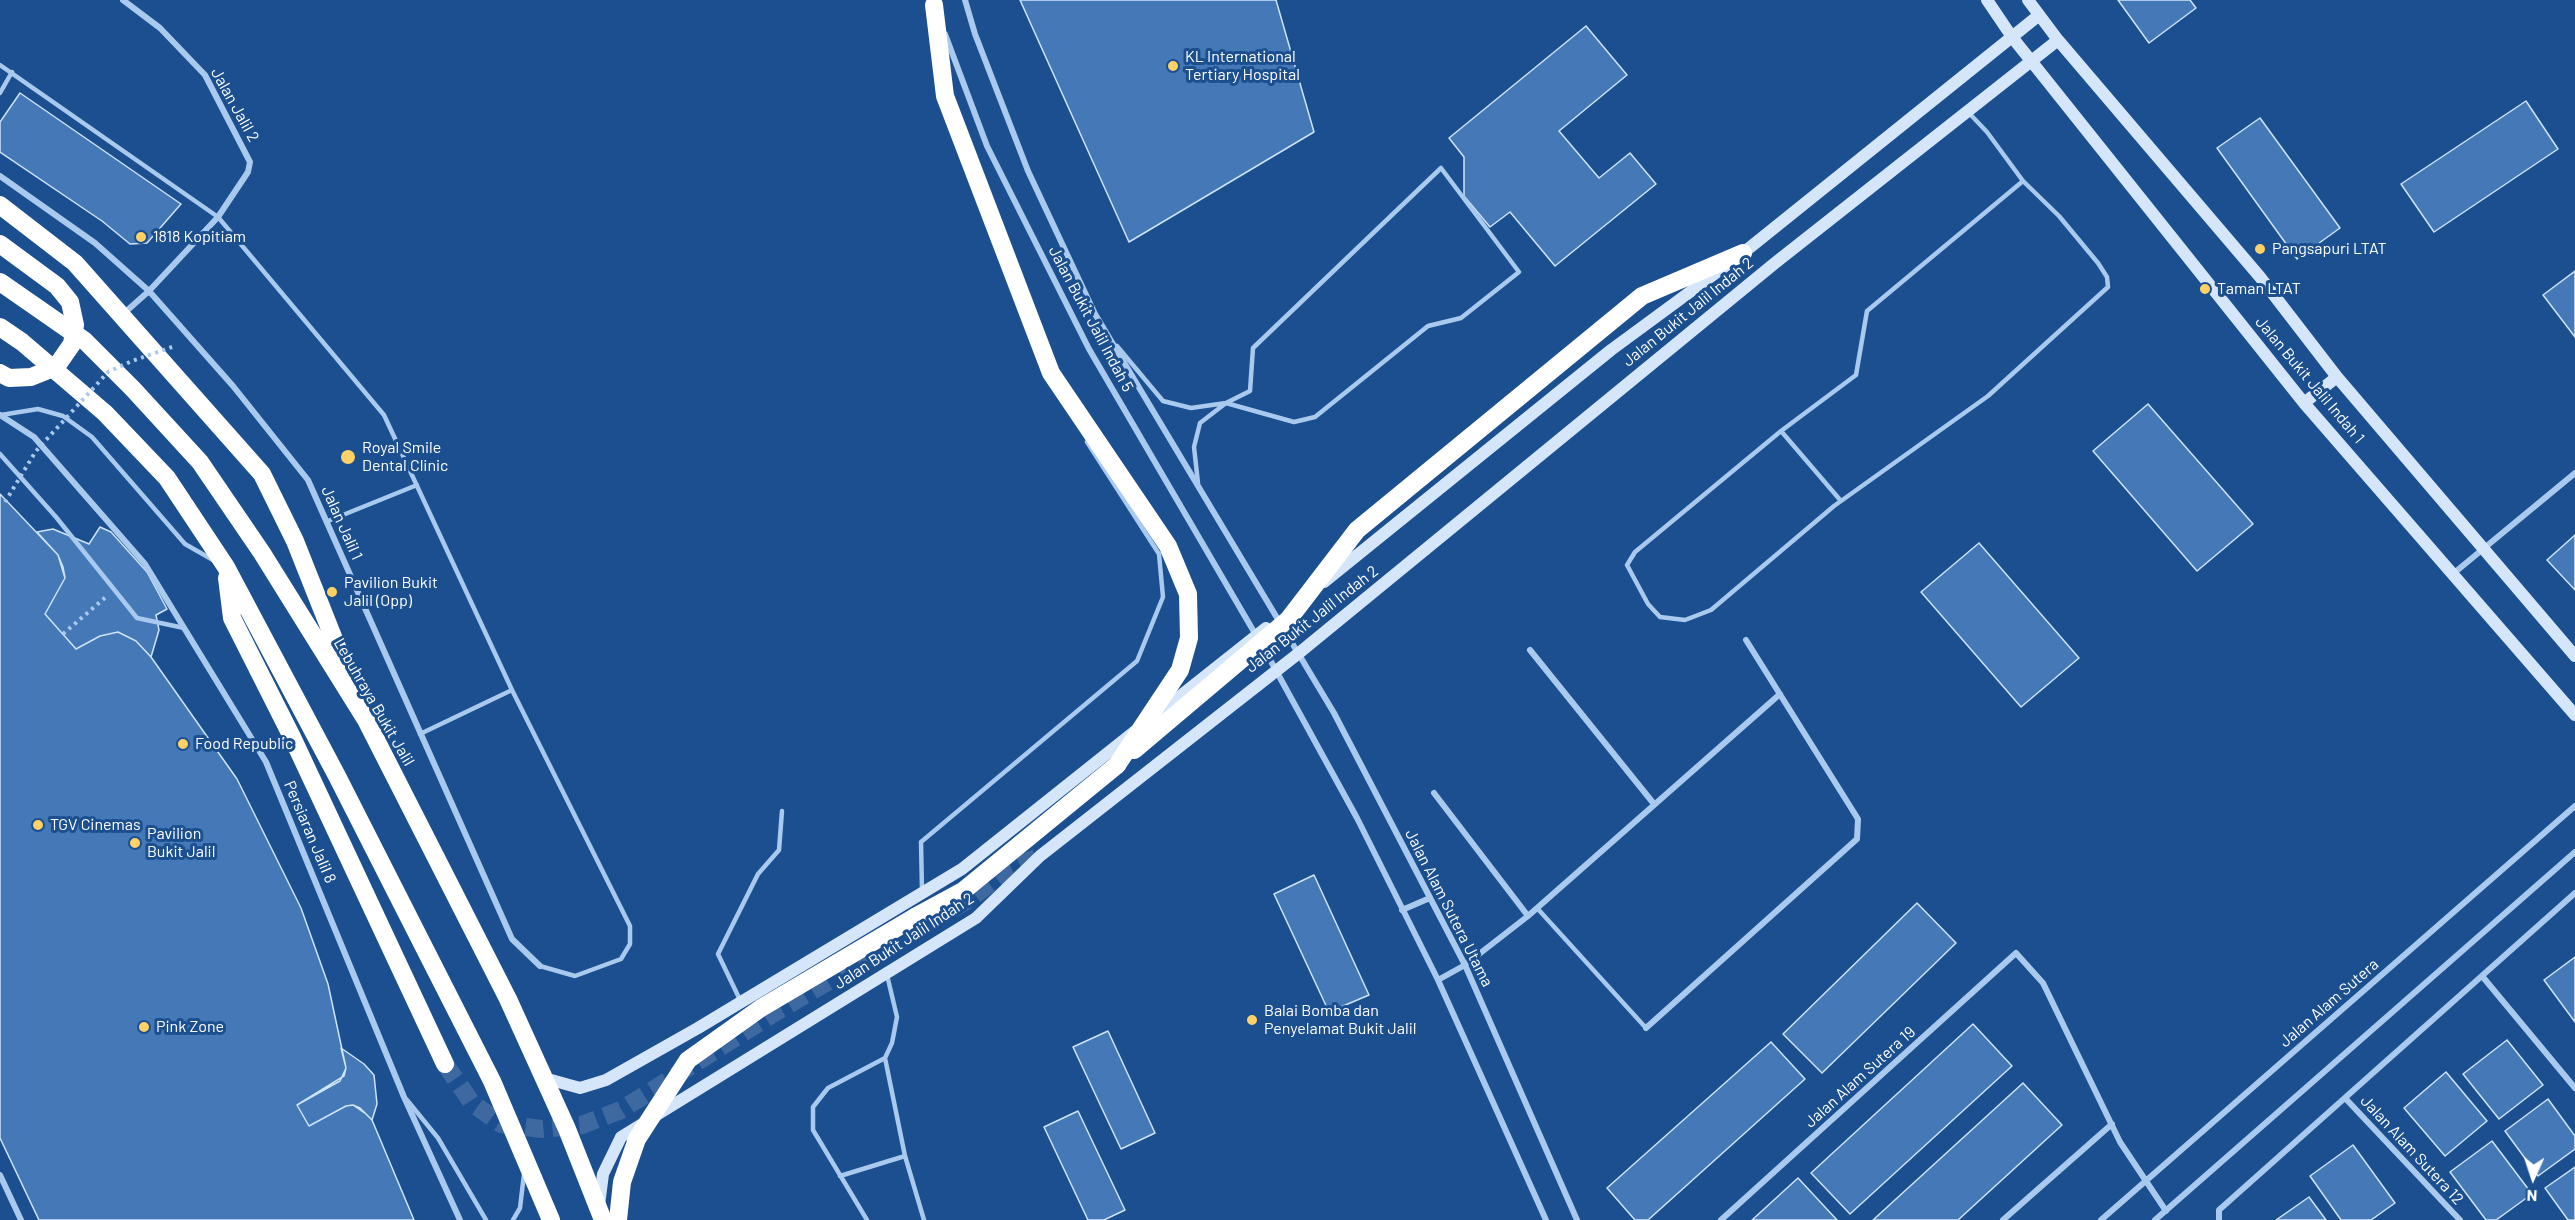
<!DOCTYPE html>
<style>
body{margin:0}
#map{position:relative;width:2575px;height:1220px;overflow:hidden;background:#1b4f8f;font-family:Barlow,sans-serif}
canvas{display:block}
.north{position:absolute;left:2503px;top:1148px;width:60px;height:60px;-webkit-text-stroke:4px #1b4f8f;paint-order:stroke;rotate:183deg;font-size:16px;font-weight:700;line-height:24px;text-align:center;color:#fff}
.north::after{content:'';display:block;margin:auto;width:21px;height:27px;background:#fff;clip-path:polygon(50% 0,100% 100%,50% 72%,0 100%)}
</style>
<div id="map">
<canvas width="2575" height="1220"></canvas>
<div class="north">N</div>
</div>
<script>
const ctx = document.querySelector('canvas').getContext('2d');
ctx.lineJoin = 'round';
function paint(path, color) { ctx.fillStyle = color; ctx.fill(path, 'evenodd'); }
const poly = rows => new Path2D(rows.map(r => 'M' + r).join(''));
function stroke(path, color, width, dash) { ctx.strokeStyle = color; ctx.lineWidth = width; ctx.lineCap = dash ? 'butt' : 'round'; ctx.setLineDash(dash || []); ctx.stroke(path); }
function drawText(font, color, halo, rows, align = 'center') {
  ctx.font = font + ' Barlow,sans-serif'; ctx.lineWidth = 6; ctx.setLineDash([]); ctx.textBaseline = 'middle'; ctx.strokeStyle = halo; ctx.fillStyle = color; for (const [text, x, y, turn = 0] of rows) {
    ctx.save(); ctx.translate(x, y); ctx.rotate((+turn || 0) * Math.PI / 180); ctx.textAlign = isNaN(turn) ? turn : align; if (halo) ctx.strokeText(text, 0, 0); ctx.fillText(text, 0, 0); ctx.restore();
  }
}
const building = poly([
 [1020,0,1276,0,1314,132,1129,242,1020,0],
 [2118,0,2190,0,2196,8,2149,43,2118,0],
 [1586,26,1627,75,1559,131,1599,178,1630,153,1656,184,1555,266,1510,212,1490,227,1464,196,1464,157,1449,138,1586,26],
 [20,93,181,204,147,243,130,244,102,221,0,152,0,122,20,93],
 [2526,101,2558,149,2434,232,2401,184,2526,101],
 [2260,118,2340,228,2297,259,2217,148,2260,118],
 [2575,271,2575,337,2543,295,2575,271],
 [2148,404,2253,524,2197,571,2093,451,2148,404],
 [0,494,58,555,63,567,65,578,45,614,76,649,100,636,118,632,136,641,151,657,237,779,301,908,328,984,346,1068,340,1081,297,1105,309,1126,346,1106,353,1105,366,1114,372,1120,414,1220,39,1220,0,1138,0,494],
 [100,527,111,532,147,572,167,609,156,615,159,630,151,657,136,641,118,632,100,636,76,649,45,614,65,578,58,555,37,532,53,529,89,544,100,527],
 [2575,535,2575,590,2547,560,2575,535],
 [1979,543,2079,658,2021,707,1921,592,1979,543],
 [1314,875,1369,995,1329,1012,1274,894,1314,875],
 [1917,903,1956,943,1822,1073,1783,1034,1917,903],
 [2575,957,2575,1022,2544,980,2575,957],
 [1973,1024,2012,1066,1850,1214,1811,1173,1973,1024],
 [1108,1031,1155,1133,1121,1149,1073,1047,1108,1031],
 [2507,1040,2543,1085,2499,1119,2463,1074,2507,1040],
 [1771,1042,1805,1079,1648,1220,1635,1220,1607,1188,1771,1042],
 [341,1048,364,1064,374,1075,377,1104,372,1120,360,1108,353,1105,346,1106,309,1126,297,1105,344,1076,346,1068,341,1048],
 [2446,1072,2487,1121,2445,1156,2404,1108,2446,1072],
 [2023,1083,2062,1125,1958,1220,1873,1220,2023,1083],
 [2548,1099,2575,1136,2575,1149,2538,1176,2505,1131,2548,1099],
 [1078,1111,1125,1210,1104,1220,1088,1220,1044,1127,1078,1111],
 [2492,1141,2532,1194,2496,1220,2486,1220,2450,1172,2492,1141],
 [2353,1145,2395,1203,2371,1220,2341,1220,2310,1176,2353,1145],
 [2575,1167,2575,1220,2568,1220,2545,1188,2575,1167],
 [1798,1178,1837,1220,1752,1220,1798,1178],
 [2309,1197,2326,1220,2276,1220,2309,1197]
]);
paint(building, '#4478b7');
stroke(building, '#cfe3fa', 1.5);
stroke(poly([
 [445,1064,472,1103,501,1124,542,1129,582,1125,621,1110,776,1012,968,900,1008,870,1040,856]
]), '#3d69a0', 18, [18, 9]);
stroke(poly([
 [63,634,107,596]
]), '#a9c9ee', 4, [3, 4.5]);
stroke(poly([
 [0,65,218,217,384,415,512,690,630,926,630,944,621,959,575,976,540,966],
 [0,93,12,72],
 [1969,113,1987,132,2023,181,2059,216,2098,263,2107,277,2108,287,1988,396,1834,506,1711,610,1685,620,1660,617,1648,604,1627,565,1635,552,1781,431,1856,375,1867,311,2023,181],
 [1117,346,1163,401,1191,408,1226,403,1250,391,1253,348,1441,168,1519,272,1461,318,1428,326,1315,417,1294,422,1226,403,1200,423,1194,447,1198,483],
 [1,415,38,409,63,416,92,437,185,544,213,560],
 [1781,431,1841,501],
 [0,454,56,517,137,618,184,628],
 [328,521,417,485],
 [420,734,512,690],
 [922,890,921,842,1137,661,1163,597,1159,554,1087,442],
 [1537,908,1646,1028],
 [741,1002,718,954,758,874,779,850,782,811],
 [885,1058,905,1156,924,1220],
 [407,1100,438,1138,486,1220],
 [840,1176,905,1156],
 [513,1220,520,1208,524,1174],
 [867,1220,813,1130,813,1107,828,1088,885,1058,892,1043,897,1017,887,975]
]), '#a9c9ee', 4.5);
stroke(poly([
 [965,0,975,34,1028,171,1095,314,1334,713,1465,965,1577,1220],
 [945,34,987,146,1089,349,1257,637],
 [0,176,95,243,149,291,233,386,308,480,512,939,540,966],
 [122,315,149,291,218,217,248,172,250,162,205,75,160,28,123,0],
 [0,415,34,437,145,564,266,762,404,1097,460,1220],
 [2454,573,2575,473],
 [1262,645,1357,818,1438,980,1546,1220],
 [1530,650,1654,804],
 [1434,793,1528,916],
 [1402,910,1430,898],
 [2482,976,2575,1088],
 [1438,980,1465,965,1528,916,1780,694],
 [1646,1028,1857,839,1858,819,1746,640],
 [2345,1098,2460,1220],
 [0,1175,21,1220],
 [1721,1220,2016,953,2043,983,2120,1142,2166,1211],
 [2003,1220,2112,1124],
 [2101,1220,2575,806],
 [2155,1220,2575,852],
 [2219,1220,2219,1210,2575,893]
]), '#a9c9ee', 6);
stroke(poly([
 [1987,0,2012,37,2304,403,2575,715],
 [2028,0,2058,40,2260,277,2337,377,2575,656],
 [2304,403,2337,377],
 [1324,582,1611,350,1743,253,2038,16],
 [1155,716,1266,628],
 [544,1078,580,1088,606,1080,698,1028,962,869,1134,732],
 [599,1205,603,1174,621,1137,976,918,1040,856,1299,653,1775,263,2058,40]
]), '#d6e6fa', 12);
stroke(poly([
 [0,205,75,263,262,474,295,541,349,677],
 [0,282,85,341,133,389,200,462,262,553,366,720,508,999,567,1129,603,1220],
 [0,327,22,342,105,413,167,478,226,567,337,776,492,1081,551,1220],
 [227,578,232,618,292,737,445,1064],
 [915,917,963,891,1117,765]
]), '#fff', 18);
stroke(poly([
 [5,502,36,451,108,372,132,361,175,346]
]), '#a9c9ee', 4, [3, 4.5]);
stroke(poly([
 [934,5,945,96,1051,373,1168,546,1188,594,1189,638,1180,670,1117,765],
 [0,244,57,286,70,302,75,325,72,344,56,367,31,377,9,378,0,373],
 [1134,750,1288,620,1357,530,1642,296,1743,253],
 [618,1220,622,1182,637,1139,688,1060,761,1008,915,917]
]), '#fff', 18);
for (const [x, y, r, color] of [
 [1173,66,6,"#ffd166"],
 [141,237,6,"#ffd166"],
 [2260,249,6,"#ffd166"],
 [2205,289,6,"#ffd166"],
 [348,457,8,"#ffd166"],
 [332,592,6,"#ffd166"],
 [183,744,6,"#ffd166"],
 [38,825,6,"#ffd166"],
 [135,843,6,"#ffd166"],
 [1252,1020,6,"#ffd166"],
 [144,1027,6,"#ffd166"]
]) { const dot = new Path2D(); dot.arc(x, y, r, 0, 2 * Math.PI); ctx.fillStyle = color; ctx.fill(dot); stroke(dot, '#1b4f8f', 2); }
drawText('16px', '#fff', '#1b4f8f', [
 ["KL International",1185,57],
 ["Tertiary Hospital",1185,75],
 ["1818 Kopitiam",153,237],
 ["Pangsapuri LTAT",2272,249],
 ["Taman LTAT",2217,289],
 ["Royal Smile",362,448],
 ["Dental Clinic",362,466],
 ["Pavilion Bukit",344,583],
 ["Jalil (Opp)",344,601],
 ["Food Republic",195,744],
 ["TGV Cinemas",50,825],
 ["Pavilion",147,834],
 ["Bukit Jalil",147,852],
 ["Balai Bomba dan",1264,1011],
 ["Penyelamat Bukit Jalil",1264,1029],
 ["Pink Zone",156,1027]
], 'left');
drawText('16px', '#fff', '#1b4f8f', [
 ["Jalan Jalil 2",235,105,61],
 ["Jalan Bukit Jalil Indah 2",1688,312,-39],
 ["Jalan Bukit Jalil Indah 5",1091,319,62],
 ["Jalan Bukit Jalil Indah 1",2310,380,50],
 ["Jalan Jalil 1",342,523,66],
 ["Jalan Bukit Jalil Indah 2",1312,619,-38],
 ["Lebuhraya Bukit Jalil",374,702,60],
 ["Persiaran Jalil 8",310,832,67],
 ["Jalan Alam Sutera Utama",1449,908,63],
 ["Jalan Bukit Jalil Indah 2",904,941,-33],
 ["Jalan Alam Sutera",2329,1003,-41],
 ["Jalan Alam Sutera 19",1860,1077,-42],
 ["Jalan Alam Sutera 12",2412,1150,47]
]);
</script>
